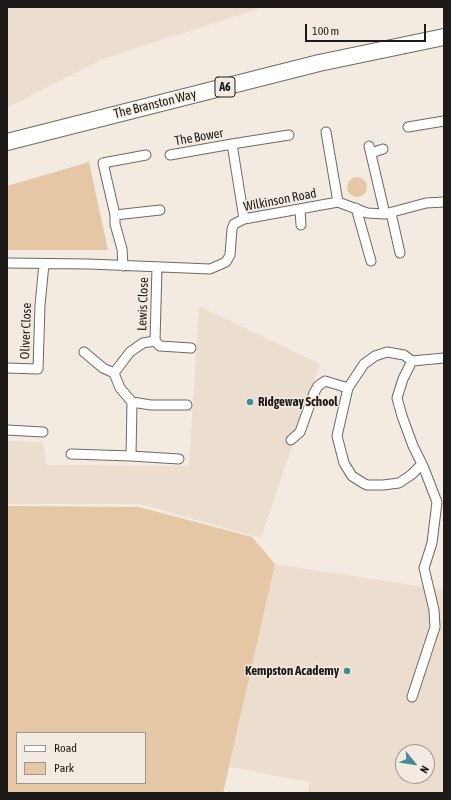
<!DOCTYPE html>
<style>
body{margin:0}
#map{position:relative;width:451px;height:800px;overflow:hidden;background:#f3ebe1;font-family:"Asap Condensed",sans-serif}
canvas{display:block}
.frame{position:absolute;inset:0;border:8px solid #1d1a17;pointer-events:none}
.legend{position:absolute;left:16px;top:732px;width:130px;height:52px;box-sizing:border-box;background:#f3ebe1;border:1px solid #9d9790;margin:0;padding:5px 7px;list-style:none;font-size:12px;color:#1d1a17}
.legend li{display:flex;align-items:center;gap:8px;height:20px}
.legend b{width:20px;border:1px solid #9d9790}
.north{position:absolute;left:395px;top:744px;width:40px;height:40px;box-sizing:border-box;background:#f3ebe1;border:1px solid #9d9790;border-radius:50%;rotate:120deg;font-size:11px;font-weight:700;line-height:16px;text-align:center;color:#1d1a17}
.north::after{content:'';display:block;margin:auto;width:14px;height:18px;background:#458b96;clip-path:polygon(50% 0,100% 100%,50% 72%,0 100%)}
.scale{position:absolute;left:305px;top:24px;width:121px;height:18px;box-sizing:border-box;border:2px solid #1d1a17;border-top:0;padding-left:5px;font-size:12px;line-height:14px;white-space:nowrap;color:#1d1a17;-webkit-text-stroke:3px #f3ebe1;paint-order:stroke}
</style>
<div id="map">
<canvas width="451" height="800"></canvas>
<div class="frame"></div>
<ul class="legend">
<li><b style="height:5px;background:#fff"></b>Road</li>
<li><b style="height:11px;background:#e6c7a5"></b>Park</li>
</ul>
<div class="north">N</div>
<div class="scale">100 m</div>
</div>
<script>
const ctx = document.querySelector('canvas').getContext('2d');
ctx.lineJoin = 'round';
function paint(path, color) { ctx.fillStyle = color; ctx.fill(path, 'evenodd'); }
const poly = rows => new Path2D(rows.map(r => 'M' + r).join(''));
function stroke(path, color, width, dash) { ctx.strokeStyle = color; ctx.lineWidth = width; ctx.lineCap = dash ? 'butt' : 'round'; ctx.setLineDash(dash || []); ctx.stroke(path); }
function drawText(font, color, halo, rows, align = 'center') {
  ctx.font = font + ' "Asap Condensed",sans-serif'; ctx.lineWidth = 3; ctx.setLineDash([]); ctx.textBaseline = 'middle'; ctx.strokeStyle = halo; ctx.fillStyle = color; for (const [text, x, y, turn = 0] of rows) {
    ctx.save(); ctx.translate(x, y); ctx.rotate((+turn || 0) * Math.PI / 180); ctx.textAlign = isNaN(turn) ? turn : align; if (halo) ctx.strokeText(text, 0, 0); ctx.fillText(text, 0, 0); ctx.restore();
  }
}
paint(poly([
 [7,7,264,7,100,60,7,108],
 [199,306,320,364,261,538,140,504,7,504,7,441,43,442,47,465,189,466],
 [275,564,444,590,444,793,308,793,309,782,229,767],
 [403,752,427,752,427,776,403,776]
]), '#ecdece');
paint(poly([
 [89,162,108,250,7,250,7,186],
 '347 187a10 10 0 1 1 20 0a10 10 0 1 1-20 0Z',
 [7,506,139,507,252,537,275,564,223,793,7,793],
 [17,733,145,733,145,783,17,783]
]), '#e6c7a5');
const minor = poly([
 [408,127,444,121],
 [326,132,338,202],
 [369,146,385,214],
 [371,153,383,149],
 [170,155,232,144],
 [356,208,371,261],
 [300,210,301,225],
 [391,213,400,253],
 [115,215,160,210],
 [244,219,232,144,289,135],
 [7,263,89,264,210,269,226,262,230,255,232,229,234,224,244,219,338,202,367,213,385,214,426,203,444,202],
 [123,266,122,249,115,224,115,215,103,163,146,155],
 [155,341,160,346,191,348],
 [84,352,103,368,114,373],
 [412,361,444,358],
 [7,368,38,369,40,305,44,264],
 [132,402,151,405,187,405],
 [7,430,43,432],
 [291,440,300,432,314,393,318,386,325,381,348,388],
 [71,454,131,456,132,402,120,388,114,373,130,352,143,343,155,341,157,267],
 [131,456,179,459],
 [412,697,435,627,434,610,424,568,432,543,437,502,425,471,422,464,413,446,402,416,397,398,403,379,412,361,404,355,387,352,375,356,364,364,348,388,337,436,344,463,352,476,363,483,367,485,383,485,399,483,411,475,422,464]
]);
const trunk = poly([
 [7,142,319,63,444,37]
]);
stroke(minor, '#716961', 11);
stroke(trunk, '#716961', 18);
stroke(minor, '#fff', 9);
stroke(trunk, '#fff', 16);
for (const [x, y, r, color] of [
 [250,402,4,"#458b96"],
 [347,671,4,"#458b96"]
]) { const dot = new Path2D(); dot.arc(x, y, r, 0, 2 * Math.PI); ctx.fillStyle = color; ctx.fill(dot); stroke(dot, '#f3ebe1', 1.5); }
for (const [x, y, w] of [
 [225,87,20]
]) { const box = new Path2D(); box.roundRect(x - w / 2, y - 10, w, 20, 3); ctx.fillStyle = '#f3ebe1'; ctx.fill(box); stroke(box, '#1d1a17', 1); }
drawText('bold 12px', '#1d1a17', null, [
 ["A6",225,87]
]);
drawText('13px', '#1d1a17', '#f3ebe1', [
 ["The Branston Way",155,104,-14],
 ["The Bower",199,137,-10],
 ["Wilkinson Road",280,200,-11],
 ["Lewis Close",143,304,-88],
 ["Oliver Close",26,331,-88]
]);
drawText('bold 13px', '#1d1a17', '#f3ebe1', [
 ["Ridgeway School",258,402],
 ["Kempston Academy",339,671,"right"]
], 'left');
</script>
